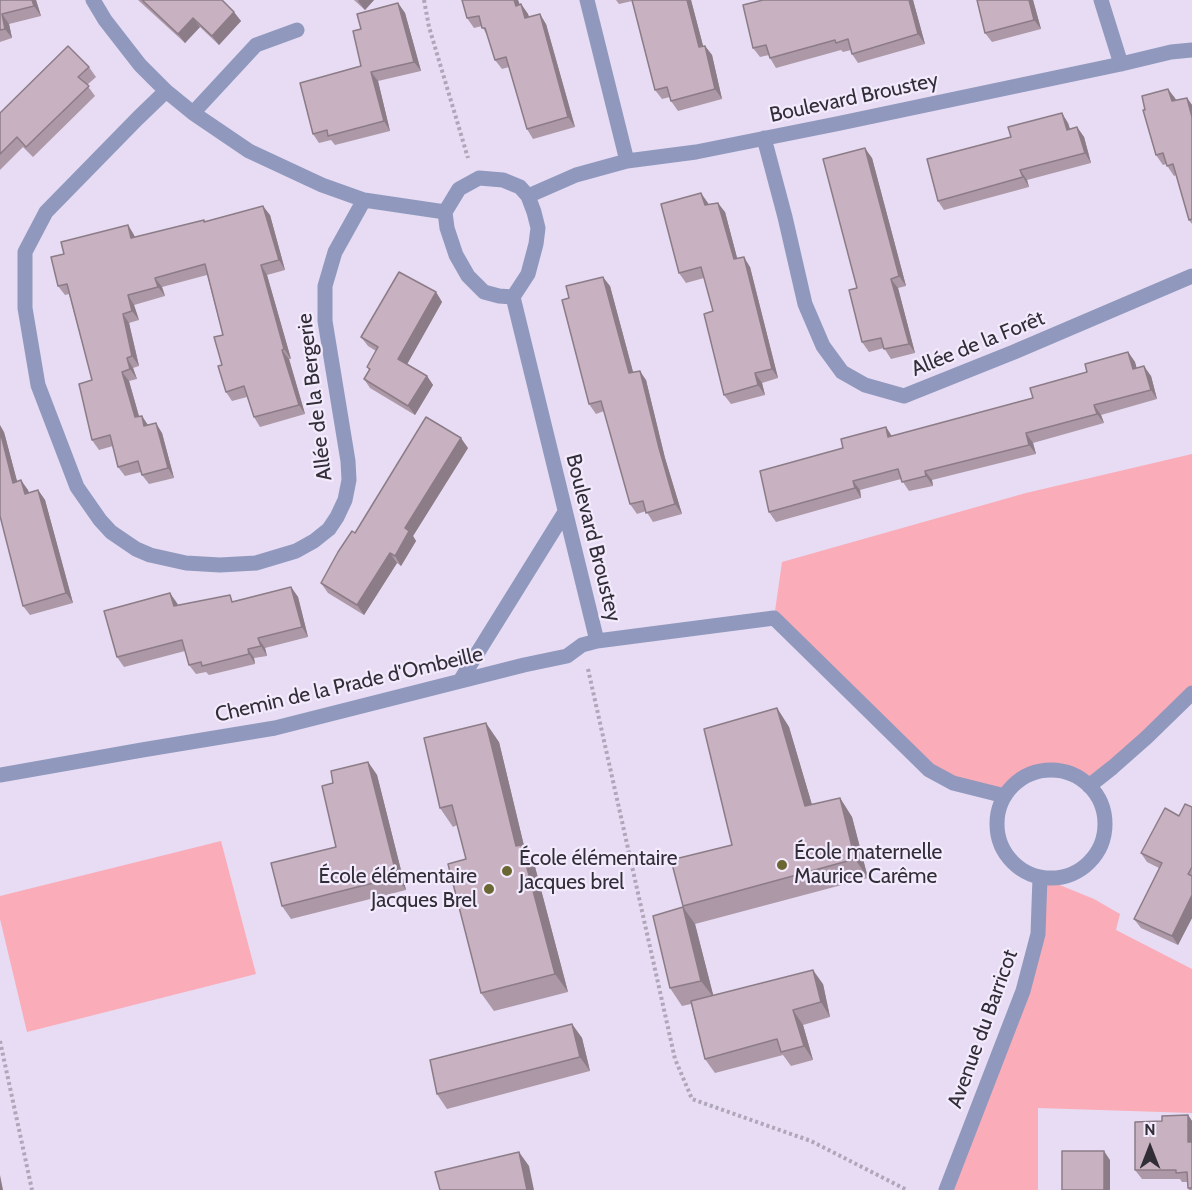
<!DOCTYPE html>
<meta charset="utf-8">
<style>
body{margin:0}
#map{position:relative;width:1192px;height:1190px;overflow:hidden;background:#e7dcf3;font-family:Cabin,sans-serif}
canvas{display:block}
.north{position:absolute;left:1120px;top:1118px;width:60px;height:60px;-webkit-text-stroke:4px #f3ebfd;paint-order:stroke;rotate:0deg;font-size:16px;font-weight:700;line-height:24px;text-align:center;color:#322e37}
.north::after{content:'';display:block;margin:auto;width:21px;height:27px;background:#322e37;clip-path:polygon(50% 0,100% 100%,50% 72%,0 100%)}
</style>
<div id="map">
<canvas width="1192" height="1190"></canvas>
<div class="north">N</div>
</div>
<script>
const ctx = document.querySelector('canvas').getContext('2d');
ctx.lineJoin = 'round';
function paint(path, color) { ctx.fillStyle = color; ctx.fill(path, 'evenodd'); }
const poly = rows => new Path2D(rows.map(r => 'M' + r).join(''));
function stroke(path, color, width, dash) { ctx.strokeStyle = color; ctx.lineWidth = width; ctx.lineCap = dash ? 'butt' : 'round'; ctx.setLineDash(dash || []); ctx.stroke(path); }
function drawText(font, color, halo, rows, align = 'center') {
  ctx.font = font + ' Cabin,sans-serif'; ctx.lineWidth = 4.5; ctx.setLineDash([]); ctx.textBaseline = 'middle'; ctx.strokeStyle = halo; ctx.fillStyle = color; for (const [text, x, y, turn = 0] of rows) {
    ctx.save(); ctx.translate(x, y); ctx.rotate((+turn || 0) * Math.PI / 180); ctx.textAlign = isNaN(turn) ? turn : align; if (halo) ctx.strokeText(text, 0, 0); ctx.fillText(text, 0, 0); ctx.restore();
  }
}
paint(poly([
 [1192,454,1192,693,1089,786,1075,776,1059,771,1045,771,1031,774,1017,782,1005,796,953,783,774,618,782,562,1026,493],
 [221,841,256,974,27,1032,0,919,0,896],
 [1040,877,1094,899,1120,914,1116,930,1192,969,1192,1113,1038,1108,1038,1190,946,1190,1023,991]
]), '#faacb8');
stroke(poly([
 [424,0,429,27,468,158],
 [588,669,675,1059,692,1099,811,1141,907,1190],
 [0,1041,32,1190]
]), '#afa6b9', 4, [3, 3]);
stroke(poly([
 [93,0,105,20,140,65,166,91,193,113,249,151,322,185,364,200,445,212],
 [587,0,627,161],
 [1101,0,1121,64],
 [166,91,138,118,46,212,25,252,25,308,38,385,77,487,100,520,111,532,136,549,150,555,186,563,220,565,256,563,296,551,314,541,329,529,337,517,345,500,349,480,348,461,325,321,325,286,335,252,364,200],
 [193,113,256,45,297,30],
 [764,138,785,217,805,304,823,346,842,372,865,385,904,396,1014,352,1192,276],
 [479,178,503,180,520,187,528,196,534,212,538,228,536,244,528,274,513,297,499,296,484,292,468,276,456,255,447,228,445,212,459,189,479,178],
 [528,196,576,175,627,161,696,152,836,124,1121,64,1171,52,1192,50],
 [513,297,597,641,774,618,929,770,953,783,1005,796],
 [460,681,565,512],
 '997 824a54 54 0 1 1 108 0a54 54 0 1 1-108 0Z',
 [0,775,142,750,275,728,524,665,567,656,582,645,597,641],
 [1089,786,1113,767,1147,737,1192,693],
 [946,1190,1023,991,1038,934,1040,877]
]), '#9099bd', 15);
paint(poly([
 [0,0,36,0,41,16,9,24,12,38,0,42],
 [138,0,222,0,241,21,219,45,200,27,185,43],
 [354,0,374,0,365,10],
 [518,0,520,5,521,4,528,14,529,17,546,24,575,127,533,139,527,129,509,67,502,69,495,60,488,37,482,26,474,28,467,18],
 [616,0,691,0,703,46,705,46,712,55,722,99,678,111,671,101,670,97,662,99,655,90,632,1,619,4],
 [913,0,925,44,858,63,852,54,851,50,843,52,841,50,776,68,770,58,769,55,760,57,753,48],
 [977,0,1033,0,1041,29,992,42,985,33],
 [398,3,405,13,421,71,378,81,390,131,335,145,331,140,319,143,313,134,361,66,361,29],
 [89,67,96,77,87,85,95,96,33,157,23,147,0,170,0,113],
 [1175,98,1176,100,1187,98,1192,105,1192,224,1189,220,1176,175,1174,176,1166,164,1163,165,1156,155],
 [1068,123,1070,129,1077,127,1084,137,1091,163,1027,180,1029,187,944,210,938,201],
 [872,158,906,286,898,288,915,353,891,359,884,348,869,352,862,342,857,288],
 [708,203,708,204,725,212,737,258,750,267,778,378,762,383,765,395,731,404,724,395,713,311,704,278,686,283,679,273],
 [270,215,285,270,267,275,291,359,289,359,305,414,260,427,254,417,247,397,232,401,226,392,222,365,223,335,207,275,162,287,165,296,134,305,139,320,129,323,139,366,133,368,137,379,129,381,139,416,148,425,162,433,174,478,149,484,142,475,141,472,125,476,118,467,113,446,99,450,92,440,92,380,69,294,65,295,58,286,64,254,128,225,135,237,204,220,205,221],
 [610,286,633,372,646,380,665,458,682,514,653,522,646,511,637,514,630,504,604,411,596,414,589,404],
 [436,292,442,302,407,364,427,376,433,385,415,415,370,388,364,379,369,370,367,367,376,351,368,346,361,337],
 [1128,352,1135,362,1136,368,1151,376,1157,399,1101,415,1104,423,1033,443,1036,454,932,480,933,486,909,491,901,479,860,490,861,498,776,522,769,512,843,448,886,427,892,436,1033,398],
 [4,432,17,482,28,490,29,493,38,490,45,500,73,603,30,615,23,606],
 [468,448,413,536,416,541,401,566,397,563,364,615,328,593,321,583,355,533],
 [291,587,298,597,308,637,265,648,267,656,254,658,255,664,209,675,206,672,196,674,189,665,185,651,124,667,117,657,177,603,178,605,234,601],
 [777,708,789,727,812,805,840,798,852,817,868,878,695,924,713,995,823,984,830,1017,803,1025,813,1060,791,1066,783,1055,715,1073,705,1059,691,1004,682,1006,670,988,683,907,683,906,732,845],
 [499,742,525,850,534,863,568,992,494,1011,481,993,466,859,457,825,453,827,440,808],
 [368,762,377,775,406,890,291,919,282,906,336,847,333,783],
 [1192,807,1192,918,1178,945,1141,928,1134,919,1159,868,1147,862,1141,853,1179,816],
 [572,1024,582,1038,590,1071,447,1109,437,1094],
 [1188,1115,1192,1121,1192,1190,1189,1190,1188,1188,1188,1182,1182,1182,1180,1179,1142,1179,1135,1170,1162,1121]
]), '#ac98a6');
paint(poly([
 [32,0,36,0,41,16,34,6],
 [359,0,374,0,365,10,358,1],
 [514,0,518,0,523,15,516,6],
 [687,0,691,0,706,57,699,47],
 [909,0,913,0,925,44,918,34],
 [1029,0,1033,0,1041,29,1034,20],
 [398,3,405,13,421,71,414,62],
 [521,4,528,14,532,27,525,18],
 [234,12,241,21,219,45,212,36],
 [2,14,9,24,12,38,5,29],
 [540,14,546,24,575,127,568,117],
 [193,18,200,27,185,43,178,34],
 [705,46,712,55,722,99,715,89],
 [371,72,378,81,390,131,384,121],
 [1168,89,1175,98,1179,111,1172,101],
 [1187,98,1192,105,1192,117],
 [1062,113,1068,123,1073,139,1067,130],
 [1077,127,1084,137,1091,163,1085,153],
 [865,148,872,158,906,286,899,276],
 [1020,170,1027,180,1029,187,1023,177],
 [701,193,708,203,711,215,705,205],
 [718,203,725,212,740,269,734,259],
 [263,206,270,215,285,270,279,260],
 [128,225,134,235,138,247,131,238],
 [744,257,750,267,778,378,772,369],
 [261,265,267,275,291,359,284,349],
 [603,277,610,286,636,383,629,373],
 [155,278,162,287,165,296,158,287],
 [891,279,898,288,915,353,909,344],
 [436,292,442,302,405,368,398,359],
 [128,295,134,305,139,320,132,311],
 [123,314,129,323,139,366,132,356],
 [282,350,289,359,305,414,299,405],
 [1128,352,1135,362,1140,379,1133,369],
 [127,358,133,368,137,379,130,369],
 [1144,366,1151,376,1157,399,1151,390],
 [640,371,646,380,665,458,682,514,675,504,659,448],
 [122,372,129,381,142,427,135,417],
 [755,373,762,383,765,395,758,385],
 [427,376,433,385,415,415,408,406],
 [1094,405,1101,415,1104,423,1097,414],
 [142,416,148,425,144,426],
 [156,423,162,433,174,478,168,468],
 [0,425,4,432,20,492,13,483,0,431],
 [886,427,892,437,888,437],
 [1026,433,1033,443,1036,454,1029,445],
 [461,438,468,448,413,536,416,541,401,566,395,556,405,528],
 [925,471,932,480,933,486,926,476],
 [21,480,28,490,32,503,25,494],
 [853,481,860,490,861,498,855,488],
 [38,490,45,500,73,603,66,593],
 [390,553,397,563,364,615,357,605],
 [291,587,298,597,308,637,302,627],
 [170,593,177,603,181,616,174,606],
 [258,638,265,648,267,656,261,646],
 [248,649,254,658,255,664,249,654],
 [777,708,789,727,818,825,805,806],
 [486,723,499,742,525,850,534,863,568,992,555,974,516,846],
 [368,762,377,775,406,890,397,877],
 [840,798,852,817,868,878,855,859],
 [1192,895,1192,918,1178,945,1172,936],
 [683,907,695,924,714,998,701,981],
 [813,970,823,984,830,1017,821,1002],
 [793,1010,803,1025,813,1060,804,1046],
 [572,1024,582,1038,590,1071,580,1057],
 [1188,1115,1192,1121,1192,1147,1188,1142],
 [1104,1151,1110,1160,1110,1190,1104,1190],
 [519,1152,529,1166,534,1190,527,1190],
 [0,1175,3,1190,0,1190]
]), '#8c7c87');
const building = poly([
 [0,0,32,0,34,6,2,14,5,29,0,30,0,0],
 [142,0,222,0,234,12,212,36,193,18,178,34,142,0],
 [462,0,514,0,516,6,521,4,525,18,540,14,568,117,527,129,506,57,495,60,485,28,482,28,479,16,467,18,462,0],
 [632,0,687,0,699,47,705,46,715,89,671,101,667,87,655,90,632,0],
 [763,0,909,0,918,34,852,54,848,39,836,43,835,40,770,58,766,45,753,48,743,5,763,0],
 [977,0,1029,0,1034,20,985,33,977,0],
 [398,3,414,62,371,72,384,121,328,136,327,130,313,134,300,83,361,66,353,31,361,29,357,14,398,3],
 [68,46,89,67,78,77,89,86,26,147,17,137,0,154,0,113,68,46],
 [1168,89,1172,101,1187,98,1192,117,1192,219,1189,220,1173,164,1167,166,1163,153,1156,155,1143,110,1145,110,1142,96,1168,89],
 [1062,113,1067,130,1077,127,1085,153,1020,170,1023,177,938,201,927,159,1011,137,1008,127,1062,113],
 [865,148,899,276,891,279,909,344,884,349,881,338,862,342,849,290,857,288,823,159,865,148],
 [701,193,705,205,718,203,734,259,744,257,772,369,755,373,758,385,724,395,704,314,713,311,701,267,679,273,661,204,701,193],
 [263,206,279,260,261,265,284,349,282,350,299,405,254,417,244,386,226,392,218,366,222,365,214,337,223,335,205,264,155,278,158,287,128,295,132,311,123,314,132,356,127,358,130,369,122,372,135,417,142,416,144,426,156,423,168,468,142,475,138,461,118,467,110,435,92,440,79,384,92,380,67,284,58,286,51,257,64,254,61,242,128,225,131,238,204,220,204,222,263,206],
 [399,272,436,292,398,359,427,376,408,406,364,379,370,369,367,367,378,347,361,337,399,272],
 [603,277,629,373,640,371,659,448,675,504,646,513,643,501,630,504,601,401,589,404,562,300,569,298,566,286,603,277],
 [1128,352,1133,369,1144,366,1151,390,1094,405,1097,414,1026,433,1029,445,925,471,926,476,902,482,898,469,853,481,855,488,769,512,760,471,843,448,841,439,886,427,888,437,1033,398,1030,388,1087,372,1085,364,1128,352],
 [426,417,461,438,405,528,409,531,395,556,390,553,357,605,321,583,338,552,352,531,355,533,426,417],
 [0,431,13,483,21,480,25,494,38,490,66,593,23,606,0,516,0,431],
 [291,587,302,627,258,638,261,646,248,649,249,654,202,666,201,662,189,665,182,640,117,657,104,611,170,593,174,606,230,595,232,602,291,587],
 [777,708,805,806,840,798,855,859,683,906,671,860,732,845,704,729,777,708],
 [486,723,516,846,521,845,555,974,481,993,448,864,466,859,452,805,440,808,424,738,486,723],
 [368,762,397,877,282,906,271,863,336,847,322,786,333,783,331,771,368,762],
 [1185,804,1192,807,1192,867,1188,874,1192,876,1192,895,1172,936,1134,919,1162,863,1141,853,1165,808,1179,816,1185,804],
 [683,907,701,981,670,988,653,916,683,907],
 [813,970,821,1002,793,1010,804,1046,781,1052,777,1039,705,1059,691,1001,813,970],
 [572,1024,580,1057,437,1094,430,1060,572,1024],
 [1188,1115,1188,1142,1192,1142,1192,1188,1188,1188,1187,1172,1176,1173,1176,1170,1135,1170,1135,1122,1162,1121,1162,1116,1188,1115],
 [1062,1151,1104,1151,1104,1190,1062,1190,1062,1151],
 [519,1152,527,1190,440,1190,435,1172,519,1152]
]);
paint(building, '#c8b1c1');
stroke(building, '#8c7c87', 1.5);
for (const [x, y, r, color] of [
 [782,865,6,"#6b6733"],
 [507,871,6,"#6b6733"],
 [489,889,6,"#6b6733"]
]) { const dot = new Path2D(); dot.arc(x, y, r, 0, 2 * Math.PI); ctx.fillStyle = color; ctx.fill(dot); stroke(dot, '#f3ebfd', 2); }
drawText('21px', '#322e37', '#f3ebfd', [
 ["Boulevard Broustey",854,98,-12],
 ["Allée de la Forêt",978,344,-22],
 ["Allée de la Bergerie",315,397,-97],
 ["Boulevard Broustey",593,538,76],
 ["Chemin de la Prade d'Ombeille",349,685,-13],
 ["Avenue du Barricot",983,1029,-70]
]);
drawText('21px', '#322e37', '#f3ebfd', [
 ["École maternelle",794,853],
 ["Maurice Carême",794,877],
 ["École élémentaire",519,859],
 ["Jacques brel",519,883],
 ["École élémentaire",477,877,"right"],
 ["Jacques Brel",477,901,"right"]
], 'left');
</script>
